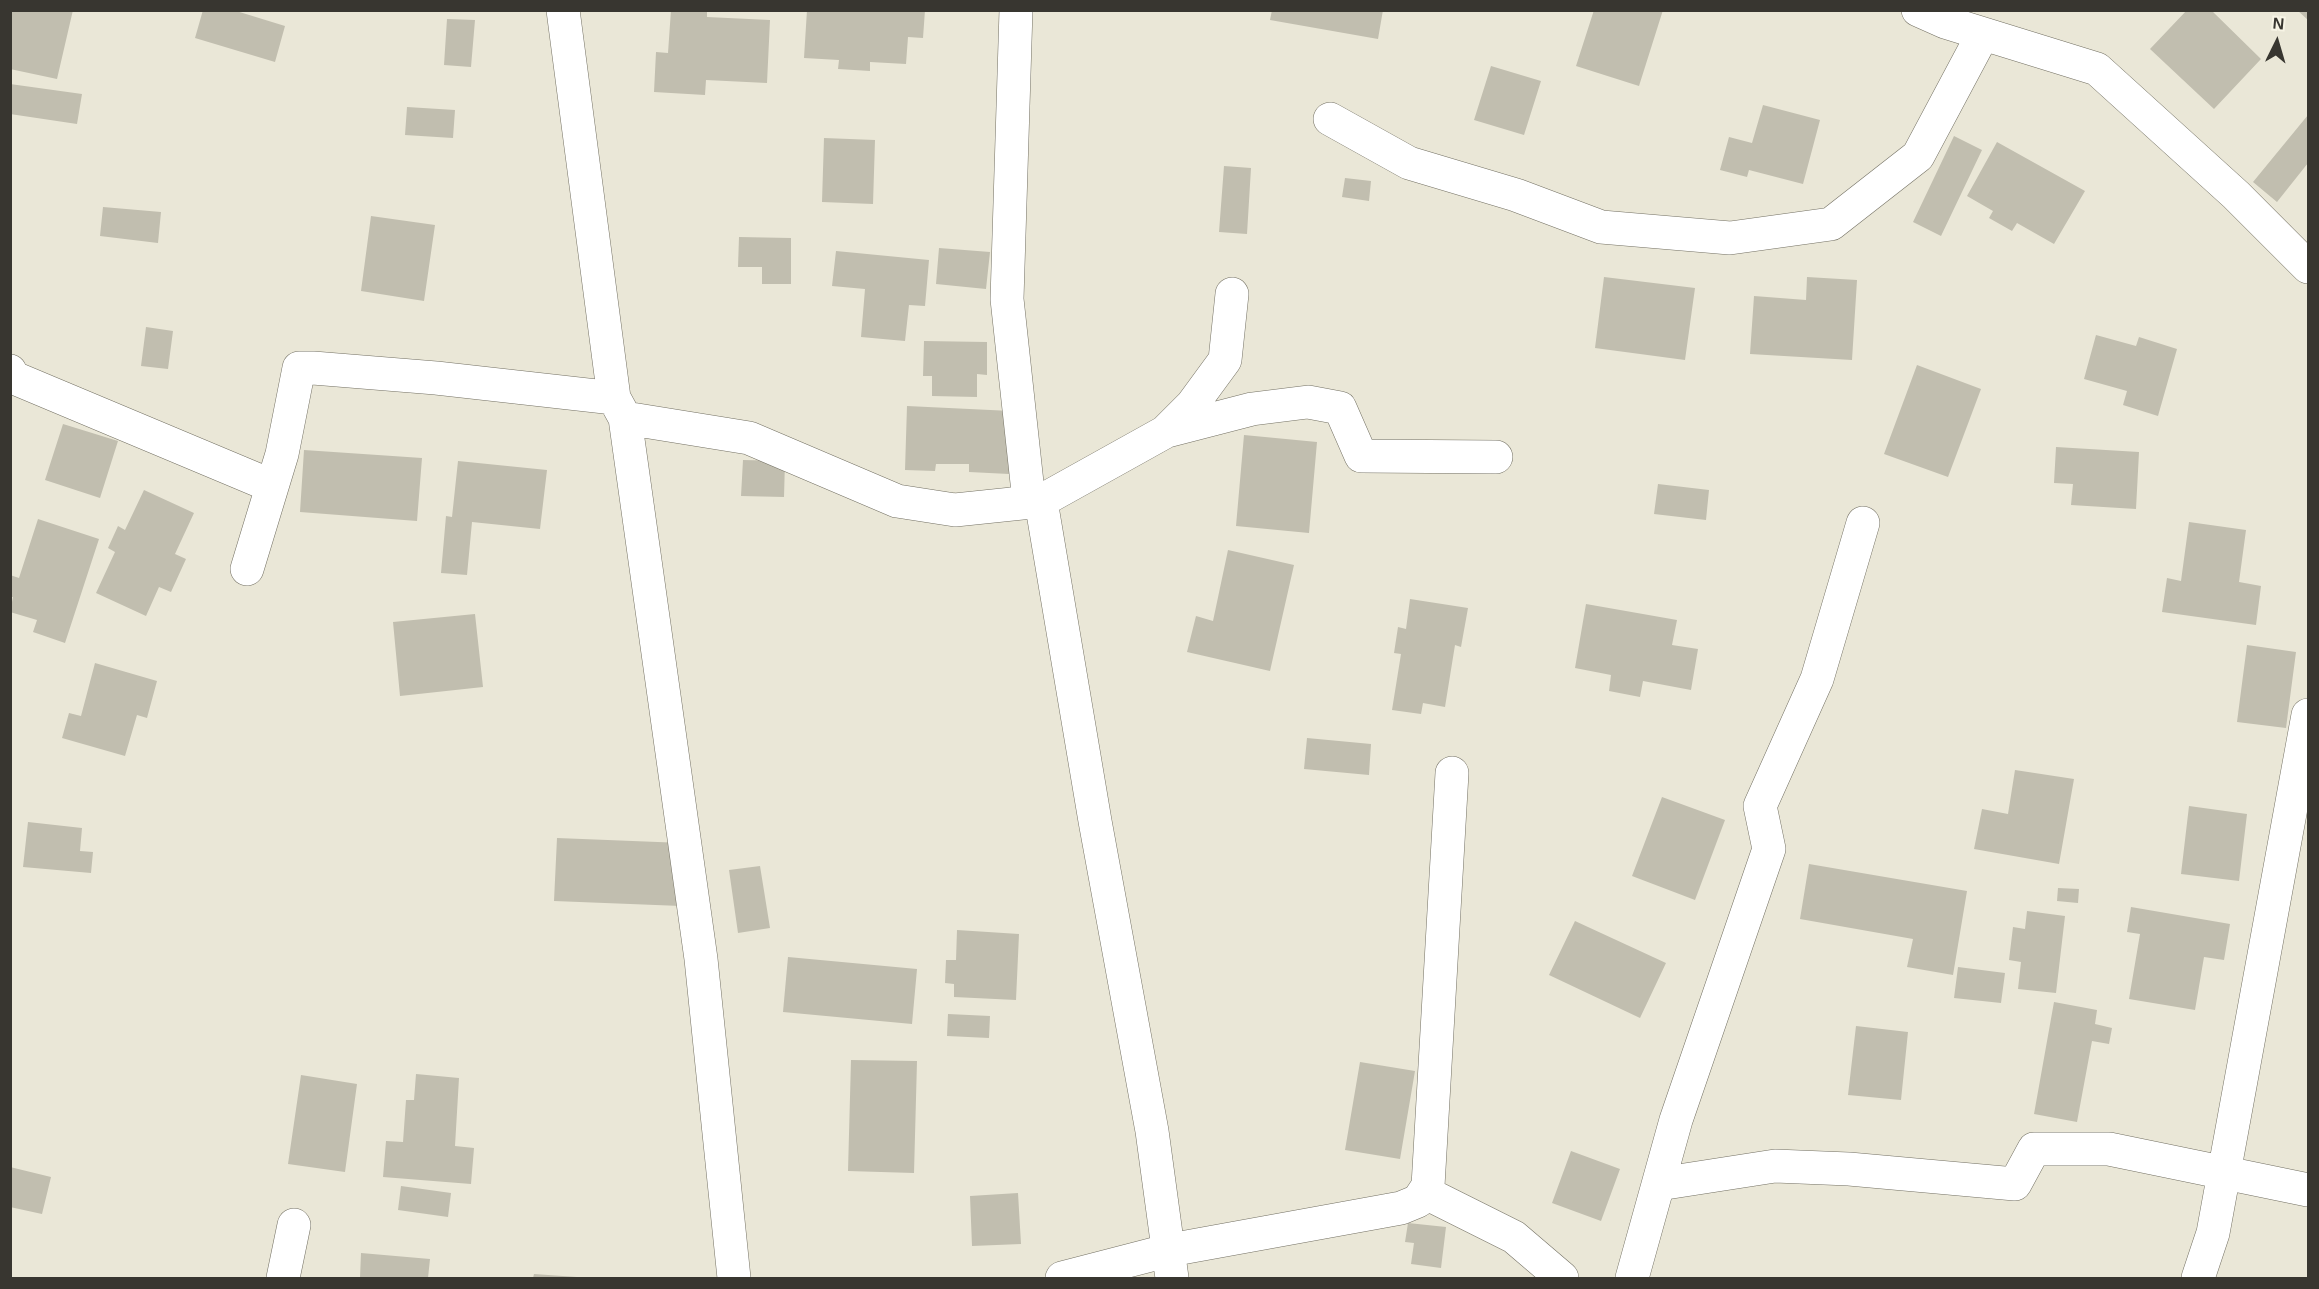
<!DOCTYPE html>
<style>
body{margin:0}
#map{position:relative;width:2319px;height:1289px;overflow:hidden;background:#eae7d7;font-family:Arial,sans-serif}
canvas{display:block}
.frame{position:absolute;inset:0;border:12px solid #383630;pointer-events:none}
.north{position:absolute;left:2247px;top:12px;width:60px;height:60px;-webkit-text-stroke:4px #f7f4e5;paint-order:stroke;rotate:5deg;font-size:16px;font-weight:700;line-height:24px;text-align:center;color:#383630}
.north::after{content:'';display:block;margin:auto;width:21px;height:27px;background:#383630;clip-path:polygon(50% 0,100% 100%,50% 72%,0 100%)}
</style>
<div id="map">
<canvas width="2319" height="1289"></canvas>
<div class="frame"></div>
<div class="north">N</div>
</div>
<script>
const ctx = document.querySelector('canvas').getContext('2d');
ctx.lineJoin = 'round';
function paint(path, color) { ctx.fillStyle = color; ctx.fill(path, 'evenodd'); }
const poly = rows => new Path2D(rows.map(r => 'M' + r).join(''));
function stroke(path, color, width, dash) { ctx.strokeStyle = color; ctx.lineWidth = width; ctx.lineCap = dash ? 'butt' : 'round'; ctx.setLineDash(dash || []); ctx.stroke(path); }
paint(poly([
 [10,10,73,10,57,79,10,69],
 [203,10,233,10,285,26,275,62,195,38],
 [671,10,707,10,707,17,770,20,767,83,706,80,705,95,654,92,656,52,668,53],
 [807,10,925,10,923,38,908,37,906,64,870,62,870,71,838,69,839,60,804,58],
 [1272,10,1383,10,1378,39,1270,20],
 [1594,10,1663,10,1639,86,1576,66],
 [2187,10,2211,10,2261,59,2214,109,2150,49],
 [2297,10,2308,10,2308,20],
 [447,19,475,20,471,67,444,65],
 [1491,66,1541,81,1524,135,1474,120],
 [10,84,82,94,77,124,10,114],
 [1763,105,1820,120,1803,184,1749,170,1747,177,1720,170,1729,137,1752,143],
 [407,107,455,110,453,138,405,135],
 [2308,115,2308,163,2277,202,2253,182],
 [1954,136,1982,150,1941,236,1913,222],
 [824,138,875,140,873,204,822,202],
 [1997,142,2085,191,2054,244,2017,223,2012,231,1989,218,1993,211,1967,196],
 [1224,166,1251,168,1247,234,1219,232],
 [1345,178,1371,181,1369,201,1342,197],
 [103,207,161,212,158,243,100,236],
 [371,216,435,225,424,301,361,291],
 [739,237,791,238,791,284,762,284,762,267,738,267],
 [939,248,990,252,986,289,936,284],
 [836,251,929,260,925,306,909,305,905,341,861,337,865,289,832,286],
 [1604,277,1695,288,1685,360,1595,348],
 [1807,277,1857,280,1852,360,1750,354,1754,296,1806,300],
 [146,327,173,331,168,369,141,366],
 [2096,335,2136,346,2139,337,2177,349,2158,416,2123,405,2127,391,2084,379],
 [924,341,987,342,987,375,977,374,977,397,932,396,932,376,923,376],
 [1917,365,1981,389,1948,477,1884,454],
 [907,406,1011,411,1009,474,969,472,969,464,936,464,935,471,905,470],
 [63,424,118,441,100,498,45,480],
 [1244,435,1317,442,1309,533,1236,526],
 [2056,447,2139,452,2136,509,2071,505,2073,484,2054,483],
 [304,450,422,458,417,521,300,512],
 [743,460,785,461,784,497,741,496],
 [458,461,547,470,540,529,472,522,467,575,441,573,446,516,452,517],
 [1658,484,1709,490,1706,520,1654,514],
 [144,490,194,513,175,554,186,559,171,592,159,587,146,616,96,593,115,552,108,548,118,526,125,530],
 [38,519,99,539,65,643,33,632,37,620,10,612,13,597,10,597,10,575,19,578],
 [2189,522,2246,530,2239,582,2261,586,2256,625,2162,612,2167,578,2181,581],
 [1228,550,1294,565,1270,671,1187,652,1196,616,1213,621],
 [1410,599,1468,608,1461,647,1455,645,1445,707,1423,703,1421,714,1392,710,1401,654,1394,653,1398,627,1406,629],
 [1586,604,1677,620,1672,645,1698,649,1691,690,1643,681,1640,697,1609,691,1611,675,1575,668],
 [475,614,483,687,400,696,393,622],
 [2247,645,2296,652,2286,728,2237,722],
 [95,663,157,681,147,718,137,715,125,756,62,738,69,713,81,716],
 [1307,738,1371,744,1369,775,1304,769],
 [2015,770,2074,779,2059,864,1974,849,1982,809,2008,814],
 [1662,797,1725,820,1695,900,1632,876],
 [2189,806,2247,814,2239,881,2181,874],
 [28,822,82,828,80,851,93,852,91,873,23,867],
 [557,838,683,843,681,906,554,901],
 [1809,864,1967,891,1953,975,1907,967,1913,939,1800,919],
 [760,866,770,928,738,933,729,870],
 [2058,888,2079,889,2078,903,2057,901],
 [2131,907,2230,924,2224,960,2204,957,2195,1010,2129,999,2140,934,2127,932],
 [2027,911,2065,916,2056,993,2018,989,2021,962,2009,960,2013,927,2025,929],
 [1575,921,1666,963,1640,1018,1549,975],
 [957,930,1019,934,1016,1000,954,997,954,984,945,983,946,960,956,960],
 [788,957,917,969,912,1024,783,1012],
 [1958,967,2005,973,2001,1003,1954,998],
 [2054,1002,2097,1010,2095,1024,2112,1028,2109,1044,2092,1041,2077,1122,2034,1114],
 [948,1014,990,1016,989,1038,947,1036],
 [1856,1026,1908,1032,1901,1100,1848,1095],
 [851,1060,917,1061,914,1173,848,1171],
 [1360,1062,1415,1071,1400,1159,1345,1150],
 [416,1074,459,1078,455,1146,474,1148,471,1184,383,1177,386,1141,403,1142,406,1100,414,1100],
 [301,1075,357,1084,345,1172,288,1164],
 [1571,1151,1620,1169,1601,1221,1552,1203],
 [10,1167,51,1177,42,1214,10,1207],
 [401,1186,451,1193,448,1217,398,1210],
 [1018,1193,1021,1244,972,1246,970,1196],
 [1408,1223,1446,1227,1441,1268,1411,1264,1414,1243,1405,1242],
 [361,1253,430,1259,428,1278,360,1278],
 [534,1274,577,1277,577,1278,533,1278]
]), '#c1beaf');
const street = poly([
 [563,10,614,398,625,418,701,959,734,1278],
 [1016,10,1007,299,1028,492,1041,501,1095,821,1152,1131,1172,1278],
 [1918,10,1945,22,2097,69,2236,195,2308,267],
 [1330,119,1409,163,1516,195,1601,227,1730,238,1831,224,1918,156,1983,34],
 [10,371,12,377,272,486],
 [625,418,749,438,897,501,955,510,1041,501,1165,432,1192,405,1225,360,1232,294],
 [1167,431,1252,409,1308,402,1340,408,1361,456,1496,457],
 [247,569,282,454,299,368,313,368,436,378,614,398],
 [1659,1184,1775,1166,1849,1169,2015,1184,2034,1149,2109,1149,2308,1190],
 [1424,1192,1514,1237,1562,1278],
 [283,1278,294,1225],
 [1062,1278,1170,1250,1401,1208,1418,1201,1428,1186,1452,773],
 [1632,1278,1676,1120,1769,849,1760,806,1817,679,1863,523],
 [2198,1278,2213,1233,2308,715]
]);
stroke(street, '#737063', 34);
stroke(street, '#fff', 33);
</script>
